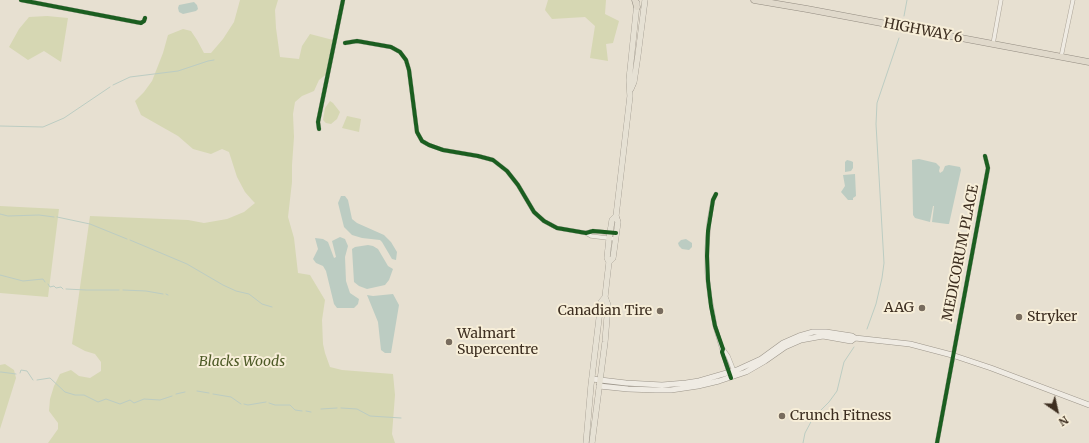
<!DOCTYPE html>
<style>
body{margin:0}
#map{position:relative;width:1089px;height:443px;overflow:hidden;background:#e7e0d1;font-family:Merriweather,serif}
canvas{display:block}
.north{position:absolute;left:1037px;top:391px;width:40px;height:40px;-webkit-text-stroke:3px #f7eed8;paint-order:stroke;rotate:146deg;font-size:11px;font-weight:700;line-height:16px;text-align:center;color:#3d2e20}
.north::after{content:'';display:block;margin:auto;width:14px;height:18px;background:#3d2e20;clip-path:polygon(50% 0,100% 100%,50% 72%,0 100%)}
</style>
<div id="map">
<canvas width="1089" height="443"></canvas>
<div class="north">N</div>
</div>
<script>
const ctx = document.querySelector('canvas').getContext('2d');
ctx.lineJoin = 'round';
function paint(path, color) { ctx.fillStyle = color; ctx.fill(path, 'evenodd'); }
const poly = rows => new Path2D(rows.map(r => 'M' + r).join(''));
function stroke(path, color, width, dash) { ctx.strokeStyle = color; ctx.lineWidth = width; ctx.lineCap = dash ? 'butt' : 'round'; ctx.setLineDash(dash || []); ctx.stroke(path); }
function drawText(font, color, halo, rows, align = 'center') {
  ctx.font = font + ' Merriweather,serif'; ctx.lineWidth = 4; ctx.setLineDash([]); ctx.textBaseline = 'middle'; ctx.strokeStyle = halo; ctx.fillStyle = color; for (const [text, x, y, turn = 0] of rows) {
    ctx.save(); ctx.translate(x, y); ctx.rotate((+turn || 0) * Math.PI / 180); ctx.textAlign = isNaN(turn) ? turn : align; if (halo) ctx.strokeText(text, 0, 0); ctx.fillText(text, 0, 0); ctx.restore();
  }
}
paint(poly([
 [240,0,278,0,275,10,276,28,280,57,299,59,302,46,310,34,333,40,328,73,319,80,314,91,302,96,295,102,293,114,294,137,292,165,292,182,288,217,294,238,298,273,310,275,325,300,322,320,323,344,325,353,330,367,342,370,393,374,395,395,392,434,395,443,48,443,58,429,58,423,49,411,50,399,54,386,60,374,71,370,79,376,90,378,101,371,101,362,95,354,85,351,72,344,90,216,188,220,204,223,227,219,244,212,255,203,252,200,245,192,237,177,229,152,222,149,211,154,193,149,178,136,141,115,135,101,144,92,152,81,163,53,168,35,183,29,191,31,197,40,204,53,211,53,223,39,234,22],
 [548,0,606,0,605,14,619,21,613,43,606,44,608,61,590,58,595,26,585,17,552,19,545,10],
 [47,16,68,18,61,62,44,51,28,60,9,47,19,29,29,17],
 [330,101,333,103,340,112,337,119,331,124,326,123,323,120,325,108],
 [347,116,361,119,359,132,342,128],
 [0,206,59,209,48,297,0,293],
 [5,364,14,370,16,378,0,429,0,365]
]), '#d6d7b3');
paint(poly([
 [194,2,197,5,198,9,196,11,183,14,179,12,178,8,179,5],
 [919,159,936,163,940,167,939,171,940,173,943,171,945,166,949,165,960,167,961,170,949,224,947,224,932,222,934,206,933,206,930,222,915,218,913,215,912,160],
 [847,160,851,161,853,162,853,168,851,171,845,172,845,162],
 [855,174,856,196,853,198,853,200,848,200,841,192,845,186,843,175],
 [341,196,345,196,348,200,352,219,357,223,384,235,391,242,397,252,396,260,392,259,382,242,380,240,362,238,352,235,344,227,338,203],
 [340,237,345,239,348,246,345,257,346,281,350,293,359,299,358,304,354,308,337,308,334,304,326,271,323,266,316,263,313,259,318,249,315,238,323,239,328,242,334,258,336,257,332,241],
 [686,239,692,243,692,247,689,250,682,249,679,246,678,243,681,240],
 [368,245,373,246,378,249,388,266,393,269,389,280,385,285,367,289,359,286,354,282,352,249,355,247],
 [393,294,399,305,391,353,385,353,381,350,378,322,367,295,373,296]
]), '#bcccc2');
stroke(poly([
 [904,16,907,0],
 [113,85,130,77,178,71,208,61,214,60],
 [0,126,43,127,64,118,110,87],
 [0,214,8,216,39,215,54,217],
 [57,217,90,224,127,239],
 [130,240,187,264,223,285,236,291,249,294,262,304,272,307],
 [0,275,23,281,43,279,45,282],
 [48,284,50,287,54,286,56,288,61,287,63,289],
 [66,289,86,290,119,290],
 [123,290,146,291,163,294],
 [166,294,168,295],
 [867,329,876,304,882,278,884,263,876,124,877,103,899,38],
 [0,372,1,372,16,374],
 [20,373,21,370,27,371,33,380],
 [37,380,50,378,65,392,75,395,84,395,98,402,106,399,120,404,130,400,134,403,144,399,160,400,172,396],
 [197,391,209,393],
 [176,394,185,392],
 [213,394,231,397,241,404],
 [269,403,275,405,290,405,295,410,302,411],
 [244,404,248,405,266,402],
 [341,408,357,409,370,416,401,418],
 [321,409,337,408],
 [306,411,311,412],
 [803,443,805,433,813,418,829,402,837,391,844,362,854,347]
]), '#bcccc2', 1);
const minor = poly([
 [21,0,141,23,144,21,145,18],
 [345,43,357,41,391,47,400,52,406,60,409,70,417,132,422,141,429,145,443,150,478,156,493,160,507,171,518,185,534,212,544,221,557,228,586,233,593,231,611,233],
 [993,44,1001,0],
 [1061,57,1073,0],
 [319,129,318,122,343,0],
 [716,194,713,200,709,222,707,247,707,273,710,298,715,326,729,373],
 [586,233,591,236,615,239],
 [723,349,728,356,734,371],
 [937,443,988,168,985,156]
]);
const secondary = poly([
 [592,379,626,383,662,385,686,383,699,381,737,370,761,359,783,343,799,336,813,332,826,332,852,336,855,338,910,344,952,355,991,368,1089,405],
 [599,386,628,389,656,390,671,390,698,386,719,381,746,372,765,361,785,347,801,340,823,336,851,341,855,338]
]);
const primary = poly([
 [631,89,634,82,638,55,645,0],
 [609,262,607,258,609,239,612,220,616,216],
 [586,443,591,385,601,302,605,297],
 [592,443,605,342,608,305,605,297,607,279,609,262,613,258,618,222,616,216,630,96,629,80,637,3]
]);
const trunk = poly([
 [635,0,637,7],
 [754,0,807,9,1089,62]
]);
stroke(minor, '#ada599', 4.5);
stroke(secondary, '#9c958a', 6);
stroke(primary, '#928b80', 6);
stroke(trunk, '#928b80', 7);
stroke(minor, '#efebe3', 3.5);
stroke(secondary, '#efebe3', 5);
stroke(primary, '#e6e1d4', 5.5);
stroke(trunk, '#e0d9cb', 6);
stroke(poly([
 [21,0,141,23,144,21,145,18],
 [345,43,357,41,391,47,400,52,406,60,409,70,417,132,422,141,429,145,443,150,478,156,493,160,507,171,518,185,534,212,544,221,557,228,586,233,593,231,616,233],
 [319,129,318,122,343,0],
 [716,194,713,200,708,231,707,256,708,281,711,306,715,326,723,349,722,352,731,378],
 [937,443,988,168,985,156]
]), '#1b5e20', 4);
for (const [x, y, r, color] of [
 [922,308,4,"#786c5e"],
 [660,311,4,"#786c5e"],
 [1019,317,4,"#786c5e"],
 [449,342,4,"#786c5e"],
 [782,416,4,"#786c5e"]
]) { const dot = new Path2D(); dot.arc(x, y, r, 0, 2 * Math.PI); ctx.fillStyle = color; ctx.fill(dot); stroke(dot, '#f7eed8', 1.5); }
drawText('14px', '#3d2e20', '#f7eed8', [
 ["HIGHWAY 6",923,31,11],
 ["MEDICORUM PLACE",961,253,-79]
]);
drawText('14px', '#3d2e20', '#f7eed8', [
 ["AAG",914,308,"right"],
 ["Canadian Tire",652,311,"right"],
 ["Stryker",1027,317],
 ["Walmart",457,334],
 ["Supercentre",457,350],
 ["Crunch Fitness",790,416]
], 'left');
drawText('italic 14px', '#4d5a26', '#f7eed8', [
 ["Blacks Woods",242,362]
]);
</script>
